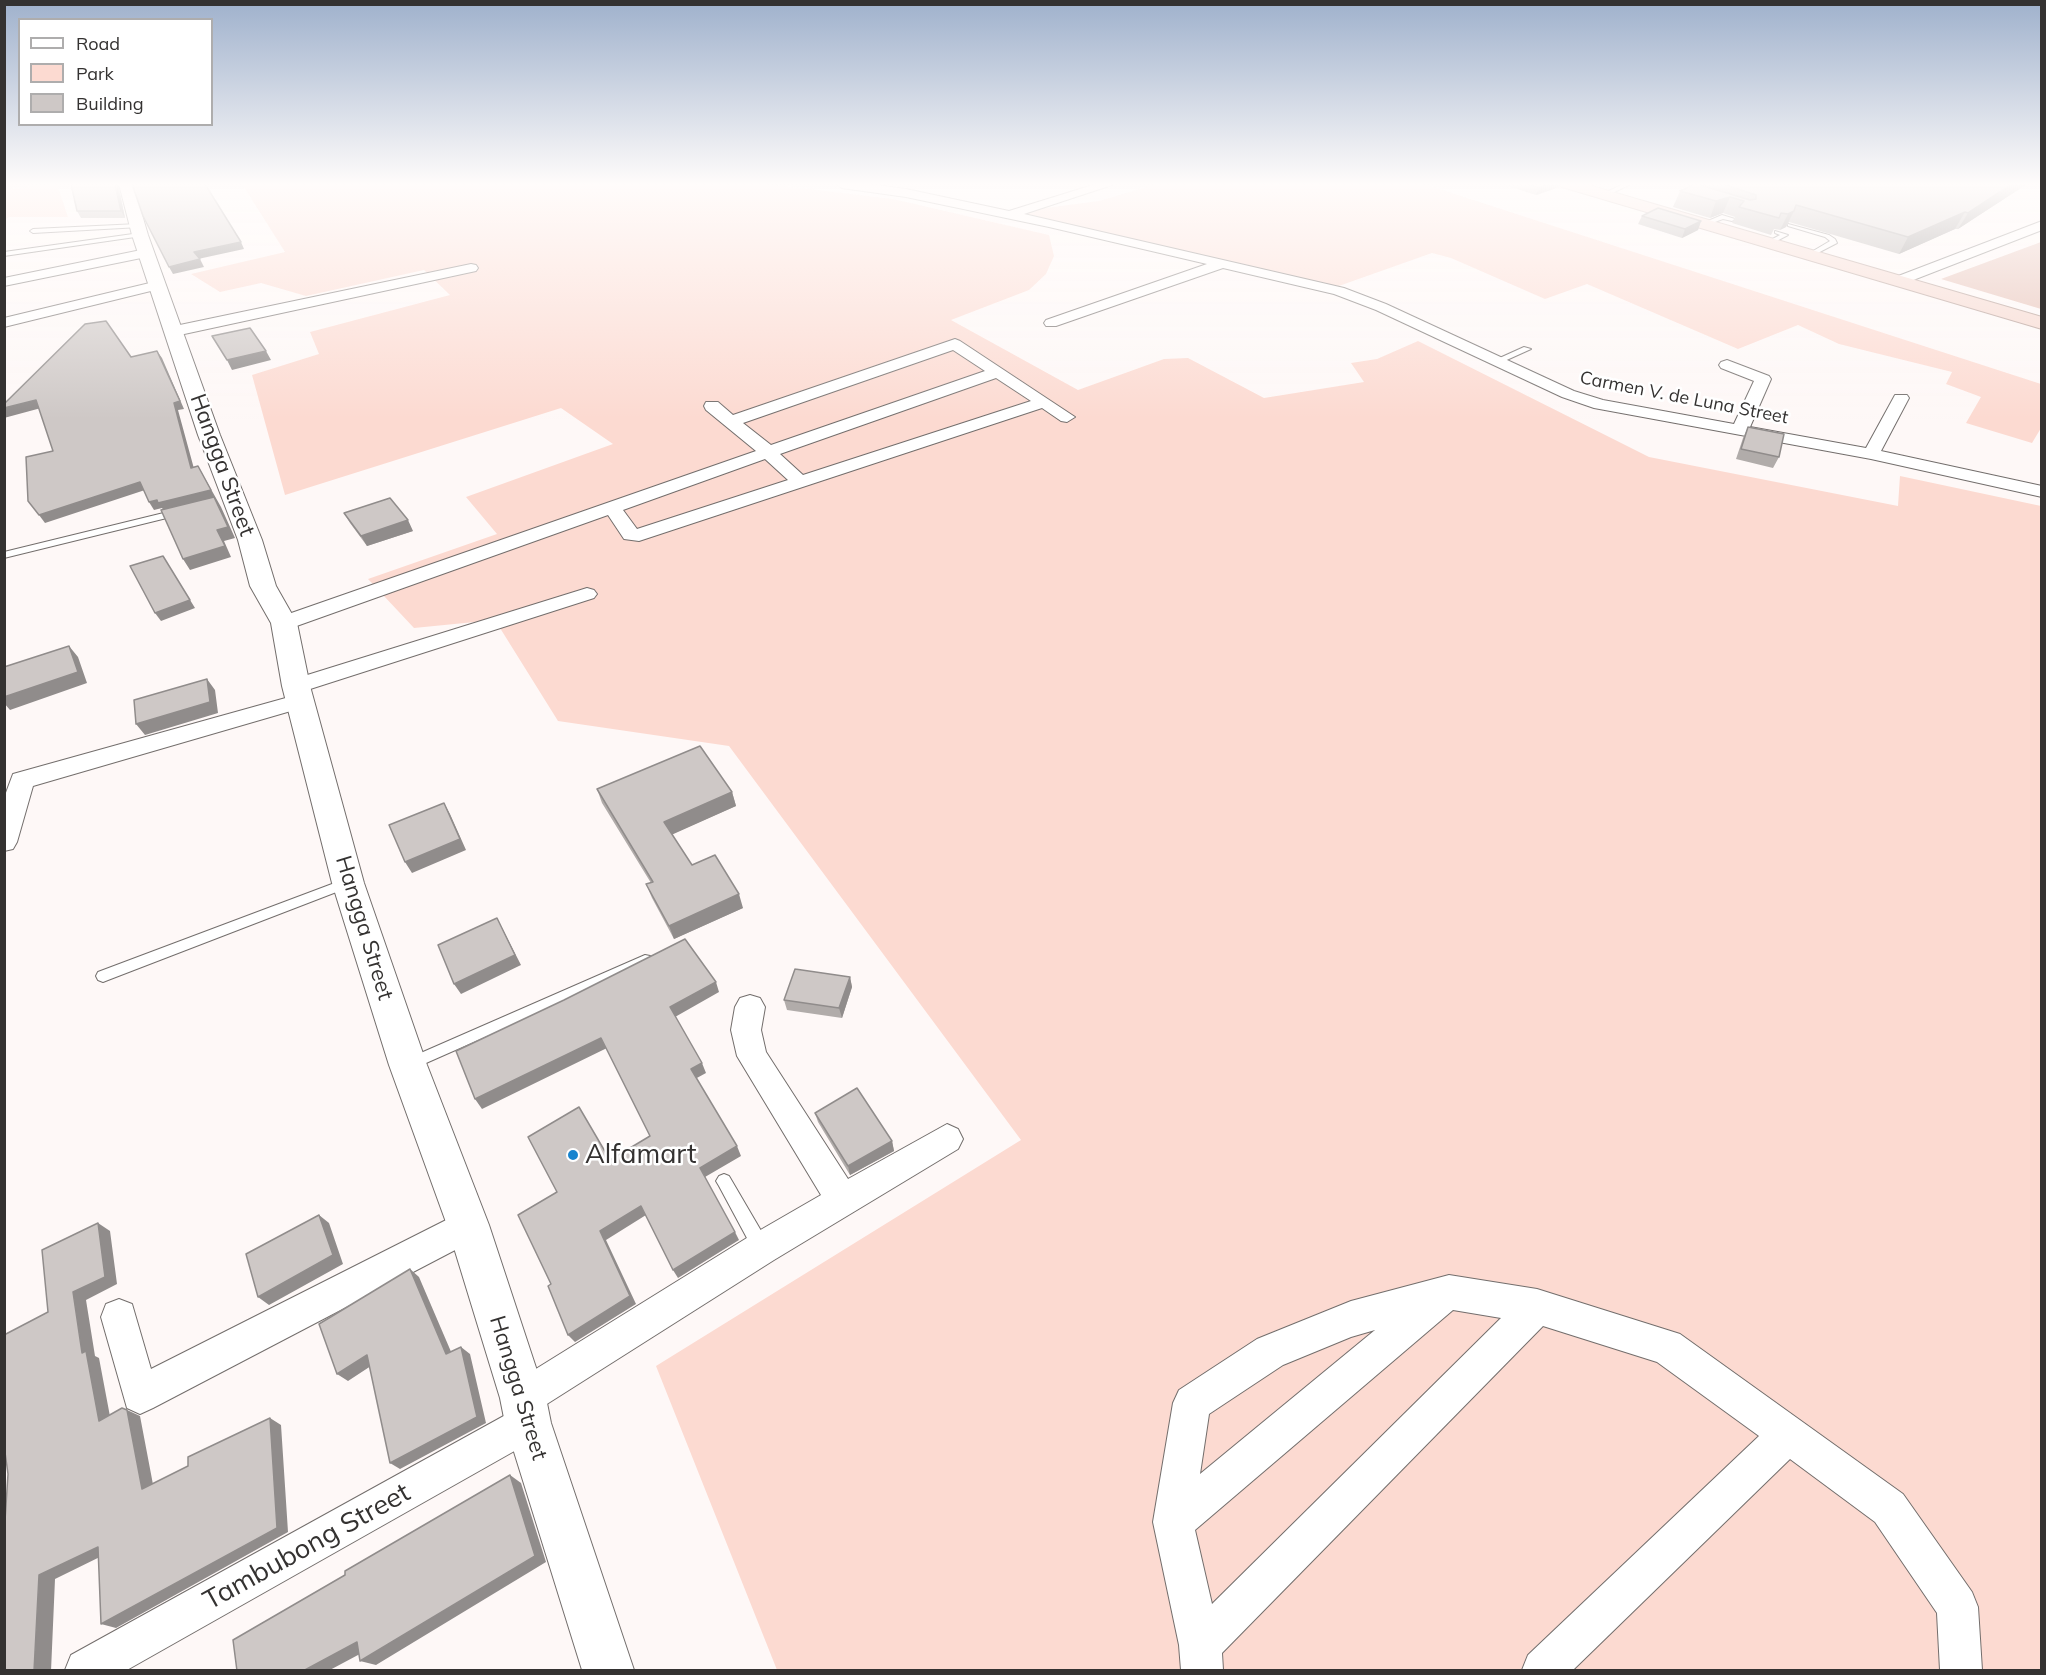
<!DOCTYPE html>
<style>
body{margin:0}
#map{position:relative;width:2046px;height:1675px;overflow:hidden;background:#fef8f7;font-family:Mulish,sans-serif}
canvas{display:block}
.frame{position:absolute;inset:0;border:6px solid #343231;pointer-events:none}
.legend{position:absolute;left:18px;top:18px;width:195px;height:108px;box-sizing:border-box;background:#fff;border:2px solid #aeadad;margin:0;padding:8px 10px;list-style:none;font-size:18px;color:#343231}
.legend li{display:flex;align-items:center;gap:12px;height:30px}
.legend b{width:30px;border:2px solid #aeadad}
</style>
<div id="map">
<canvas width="2046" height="1675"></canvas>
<div class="frame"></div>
<ul class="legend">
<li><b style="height:8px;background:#fff"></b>Road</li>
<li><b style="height:16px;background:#fcdad1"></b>Park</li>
<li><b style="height:16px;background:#cec8c6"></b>Building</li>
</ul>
</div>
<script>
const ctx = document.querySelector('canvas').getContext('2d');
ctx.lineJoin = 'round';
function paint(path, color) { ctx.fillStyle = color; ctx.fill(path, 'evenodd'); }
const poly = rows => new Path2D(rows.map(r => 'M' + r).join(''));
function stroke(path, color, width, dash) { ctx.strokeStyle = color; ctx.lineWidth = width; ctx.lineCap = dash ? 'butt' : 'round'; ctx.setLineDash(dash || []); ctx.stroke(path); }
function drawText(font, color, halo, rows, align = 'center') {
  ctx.font = font + ' Mulish,sans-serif'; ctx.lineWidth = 5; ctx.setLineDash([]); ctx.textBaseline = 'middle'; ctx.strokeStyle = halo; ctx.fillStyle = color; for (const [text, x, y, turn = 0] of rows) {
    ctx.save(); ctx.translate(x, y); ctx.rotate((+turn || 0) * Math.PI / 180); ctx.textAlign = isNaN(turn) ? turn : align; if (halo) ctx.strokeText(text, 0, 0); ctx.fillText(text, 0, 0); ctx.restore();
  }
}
paint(poly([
 [48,184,57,184,68,217,9,217,5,220,5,190],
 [242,184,766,184,893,199,1049,235,1054,256,1046,274,1029,290,951,320,1078,390,1164,359,1188,358,1264,398,1364,382,1351,363,1377,359,1418,341,1649,457,1898,506,1900,476,2041,506,2041,1670,777,1670,656,1366,1021,1140,729,746,558,721,495,620,414,628,368,579,497,534,466,497,613,444,561,408,285,495,252,375,319,354,310,332,450,295,424,270,306,296,261,283,220,292,191,274,285,252],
 [1157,184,1424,184,2041,384,2041,428,2032,443,1966,423,1981,397,1946,384,1952,372,1839,344,1798,325,1738,349,1587,284,1545,299,1451,258,1432,253,1336,287,1236,263,1020,216,1038,209,1099,201]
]), '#fcdad1');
paint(poly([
 [2041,242,2041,309,1941,279]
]), '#e6bfb4');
const service = poly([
 [1623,184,1631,184,1606,196,1601,195,1623,184],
 [1722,215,1735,219,1732,221,1723,219,1704,226,1701,224,1722,215],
 [138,224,140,227,33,233,30,231,33,229,138,224],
 [1788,224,1829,235,1835,239,1837,243,1812,256,1808,256,1808,254,1830,241,1825,237,1788,226,1788,224],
 [1775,231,1788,235,1771,244,1767,244,1767,242,1780,235,1775,233,1775,231],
 [140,233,142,236,4,256,4,252,140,233],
 [1524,347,1531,349,1500,363,1493,361,1524,347],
 [180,509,184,512,183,514,4,558,4,552,180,509],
 [348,878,352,880,354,883,352,886,108,980,103,982,98,980,96,976,98,972,348,878],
 [645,955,650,956,652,960,650,964,417,1067,412,1069,407,1067,405,1063,407,1059,645,955],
 [724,1174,729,1176,767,1241,769,1247,767,1253,761,1255,755,1253,719,1186,716,1181,719,1176,724,1174]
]);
const minor = poly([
 [836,184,870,184,906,189,1009,211,1096,184,1115,184,1024,214,1344,288,1386,304,1574,391,1603,400,1734,424,1754,381,1721,368,1719,365,1721,362,1727,360,1769,376,1771,379,1750,427,1866,448,1895,395,1907,395,1909,398,1881,451,2042,486,2042,497,1871,459,1594,408,1562,397,1376,310,1334,294,1223,268,1056,326,1046,326,1044,323,1046,320,1207,264,1049,227,906,197,842,188,836,184],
 [2042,221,2042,230,1903,284,1893,284,1891,281,1893,278,2042,221],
 [146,249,151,250,153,253,151,256,4,286,4,278,146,249],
 [471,264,476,265,478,268,476,271,175,336,167,331,175,326,471,264],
 [158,281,163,282,165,285,163,288,4,327,4,318,158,281],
 [955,339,960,341,1075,417,1067,422,1061,421,1042,408,639,541,624,539,608,515,291,628,284,629,277,628,273,623,277,618,756,451,706,410,704,406,706,402,718,402,733,415,955,339],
 [953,350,985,371,771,445,743,423,953,350],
 [996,378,1031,401,803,475,780,454,996,378],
 [765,459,788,480,637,529,623,510,765,459],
 [587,588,594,590,597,594,594,598,304,691,296,693,288,691,285,686,288,681,587,588],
 [300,694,308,696,311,701,308,706,33,786,17,842,13,849,4,851,4,798,13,774,300,694],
 [750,995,760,998,765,1007,761,1030,766,1052,848,1179,947,1124,958,1129,963,1139,958,1149,774,1260,539,1409,547,1423,541,1436,127,1670,65,1670,71,1655,511,1412,504,1398,510,1385,750,1236,821,1195,737,1056,731,1030,735,1007,740,998,750,995],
 [468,1209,480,1213,485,1225,480,1237,153,1408,140,1414,127,1408,101,1317,106,1304,119,1299,132,1304,151,1369,468,1209],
 [1449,1275,1537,1289,1680,1334,1903,1494,1972,1592,1978,1607,1982,1670,1940,1670,1937,1613,1875,1522,1790,1459,1573,1670,1522,1670,1528,1655,1759,1436,1657,1362,1543,1326,1222,1653,1223,1670,1181,1670,1179,1645,1153,1522,1173,1403,1179,1390,1257,1339,1351,1301,1449,1275],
 [1453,1310,1501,1318,1212,1604,1195,1530,1453,1310],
 [1375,1330,1200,1474,1209,1414,1283,1365,1351,1337,1375,1330]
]);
const tertiary = poly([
 [119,184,133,184,148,235,220,435,262,540,276,586,297,623,310,686,364,883,427,1065,489,1225,546,1398,551,1423,634,1670,582,1670,505,1423,500,1398,447,1225,389,1065,332,883,282,686,271,623,250,586,238,540,198,435,132,235,119,184]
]);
const trunk = poly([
 [1559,184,1585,184,2042,317,2042,329,1562,187,1559,184]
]);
stroke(service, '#736e6c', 2);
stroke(minor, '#736e6c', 2);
stroke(tertiary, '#736e6c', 2);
stroke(trunk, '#b1978f', 2);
paint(service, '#fff');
paint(minor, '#fff');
paint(tertiary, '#fff');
paint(trunk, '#f6d7ce');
paint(poly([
 [71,184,118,184,125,218,81,218,77,211],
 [1501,184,1559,184,1559,187,1536,195],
 [1703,184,2027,184,1958,229,1955,229,1899,254,1789,222,1786,227,1780,230,1774,229,1771,235,1732,223,1735,217,1723,213,1710,218,1673,207,1680,191,1703,186],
 [1642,216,1701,221,1698,230,1682,238,1638,224],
 [1748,427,1779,457,1773,468,1736,459,1743,438],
 [344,513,413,531,367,546,350,523],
 [597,789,732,792,736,806,672,834,692,865,743,908,674,939,652,898,646,884,651,883,602,803],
 [850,977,852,987,842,1018,787,1010,784,1000],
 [815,1113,892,1141,894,1151,850,1175,818,1122]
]), '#b1acaa');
paint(poly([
 [115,184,118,184,125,218,121,211],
 [1547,184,1559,184,1559,187,1536,195,1539,188],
 [2012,184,2027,184,1958,229,1968,213],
 [1730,197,1723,213,1710,218,1716,201],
 [1794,211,1786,227,1780,230,1788,214],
 [1965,212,1955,229,1899,254,1908,237],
 [1701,221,1698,230,1682,238,1685,229],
 [241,242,244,249,198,259,194,252],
 [200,259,204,267,173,274,169,267],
 [157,351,162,358,184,409,178,410,196,476,191,468,174,403],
 [266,351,271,360,232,370,227,360],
 [36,400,41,408,4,418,4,408],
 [198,466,221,507,235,538,224,541,231,557,190,570,183,559,164,511,162,508,154,510,149,502],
 [140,482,145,490,45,523,39,515],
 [408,520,413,531,367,546,361,536],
 [163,556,195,608,161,621,155,613],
 [69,646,78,657,87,683,10,710,4,703,4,697],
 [207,679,215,690,218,713,145,735,136,724],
 [732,792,736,806,669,836,664,822],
 [444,803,450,814,466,850,412,873,405,862],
 [739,894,743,908,674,939,669,926],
 [497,918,521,965,461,994,454,984],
 [850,977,852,987,842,1018,839,1008],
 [716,982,719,992,675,1017,670,1007],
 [601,1038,607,1048,482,1109,475,1099],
 [702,1063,706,1073,695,1079,691,1069],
 [892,1141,894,1151,850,1175,848,1166],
 [737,1146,741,1156,705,1177,700,1168],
 [641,1206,646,1215,606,1240,636,1304,575,1342,568,1335,600,1231],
 [319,1215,329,1223,343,1264,269,1305,258,1297],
 [98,1223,110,1231,117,1284,86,1300,95,1356,99,1358,112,1427,99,1421,82,1353,73,1292],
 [735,1232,739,1240,678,1278,673,1270],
 [410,1269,419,1277,455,1361,446,1354],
 [461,1347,470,1354,486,1423,400,1469,390,1463],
 [367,1355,377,1362,348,1381,337,1374],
 [127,1410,140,1416,155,1495,142,1489],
 [270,1418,281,1425,288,1532,116,1628,101,1624],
 [510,1475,521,1483,546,1562,376,1665,360,1661],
 [98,1547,112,1551,55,1579,51,1671,34,1671,39,1575],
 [357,1642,373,1647,328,1671,303,1671]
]), '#908c8b');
const building = poly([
 [71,184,115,184,121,211,77,211,71,184],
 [132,184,205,184,241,242,194,252,200,259,169,267,143,216,132,184],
 [1528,184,1547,184,1539,188,1528,184],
 [1694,184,1697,184,1750,200,1756,199,1756,195,1723,184,2012,184,1968,213,1965,212,1908,237,1796,205,1794,211,1788,214,1781,213,1779,218,1739,207,1744,201,1730,197,1716,201,1680,191,1694,184],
 [1658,208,1701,221,1685,229,1642,216,1658,208],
 [106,321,131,357,157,351,180,401,174,403,191,468,198,466,211,490,158,503,157,500,149,502,140,482,39,515,28,501,26,457,53,451,36,400,4,408,4,404,85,324,106,321],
 [250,328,266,351,227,360,212,336,250,328],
 [1748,427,1784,434,1779,457,1741,449,1748,427],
 [214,497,228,527,217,530,225,546,183,559,161,510,214,497],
 [390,498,408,520,361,536,344,513,390,498],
 [163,556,190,600,155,613,130,566,163,556],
 [69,646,78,672,4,697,4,667,69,646],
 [207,679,210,702,136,724,134,700,207,679],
 [700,746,732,792,664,822,692,865,715,855,739,894,669,926,646,884,653,882,597,789,700,746],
 [444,803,460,839,405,862,389,825,444,803],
 [497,918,515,955,454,984,438,945,497,918],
 [685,939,716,982,670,1007,702,1063,691,1069,737,1146,700,1168,735,1232,673,1270,641,1206,600,1231,630,1296,568,1335,548,1286,551,1284,518,1215,557,1192,528,1137,579,1107,610,1160,650,1136,601,1038,475,1099,456,1051,564,1000,685,939],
 [795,969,850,977,839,1008,784,1000,795,969],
 [857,1088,892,1141,848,1166,815,1113,857,1088],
 [319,1215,333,1255,258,1297,246,1254,319,1215],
 [98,1223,105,1277,73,1292,82,1353,86,1351,99,1421,122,1408,127,1410,142,1489,188,1466,188,1457,270,1418,277,1528,101,1624,98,1547,39,1575,34,1671,4,1671,4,1536,8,1474,4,1445,4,1335,48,1312,42,1250,98,1223],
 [410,1269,446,1354,461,1347,477,1417,390,1463,367,1355,337,1374,319,1324,410,1269],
 [510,1475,535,1556,360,1661,357,1642,303,1671,237,1671,233,1640,345,1575,345,1571,510,1475]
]);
paint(building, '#cec8c6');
stroke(building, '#908c8b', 1.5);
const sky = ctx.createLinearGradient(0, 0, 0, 419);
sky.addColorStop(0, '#9fb1cc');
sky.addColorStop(0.44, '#fffcfb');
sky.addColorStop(1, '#fffcfb00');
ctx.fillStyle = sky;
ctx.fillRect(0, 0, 2046, 419);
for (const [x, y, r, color] of [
 [573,1155,6,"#1884ce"]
]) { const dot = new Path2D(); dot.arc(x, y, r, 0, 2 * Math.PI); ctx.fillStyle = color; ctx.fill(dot); stroke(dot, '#fff', 2); }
drawText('18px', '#343231', '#fff', [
 ["Carmen V. de Luna Street",1684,398,11]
]);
drawText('22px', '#343231', '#fff', [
 ["Hangga Street",222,465,70],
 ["Hangga Street",364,928,73],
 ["Hangga Street",518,1388,73]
]);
drawText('27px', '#343231', '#fff', [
 ["Alfamart",585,1155]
], 'left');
drawText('27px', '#343231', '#fff', [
 ["Tambubong Street",307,1547,-29]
]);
</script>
